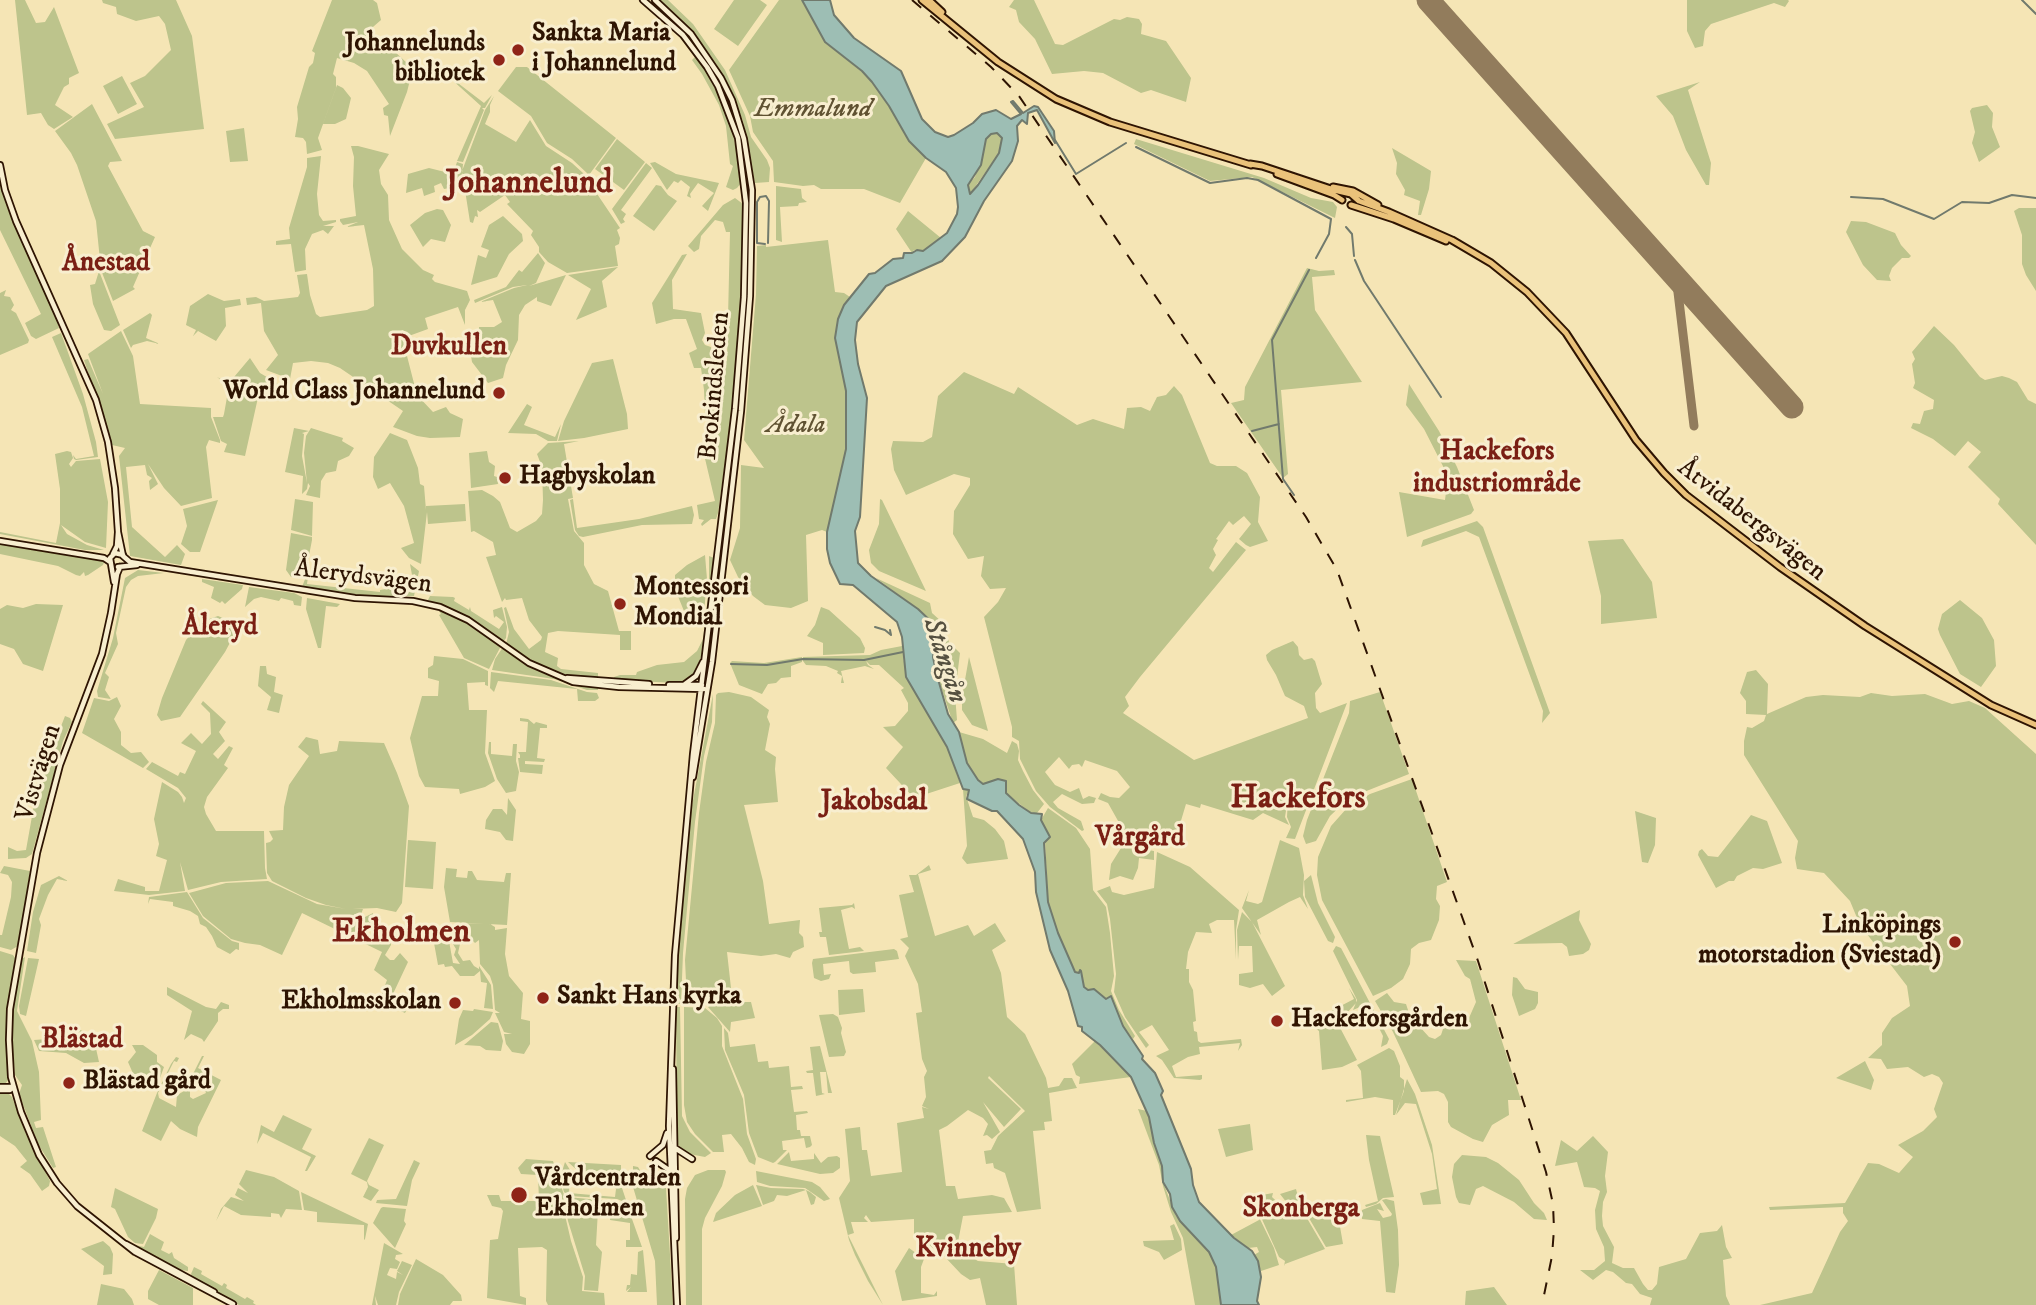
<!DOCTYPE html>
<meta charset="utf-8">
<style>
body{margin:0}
canvas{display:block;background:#f5e5b5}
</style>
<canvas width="2036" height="1305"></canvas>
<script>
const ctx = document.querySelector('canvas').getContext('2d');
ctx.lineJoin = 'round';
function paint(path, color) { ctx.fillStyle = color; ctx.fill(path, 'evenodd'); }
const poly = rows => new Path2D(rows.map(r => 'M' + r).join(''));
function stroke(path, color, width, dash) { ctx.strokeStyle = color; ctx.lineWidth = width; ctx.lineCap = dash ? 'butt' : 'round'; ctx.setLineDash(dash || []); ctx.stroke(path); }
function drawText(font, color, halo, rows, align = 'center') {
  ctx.font = font + ' "IM FELL DW Pica",serif'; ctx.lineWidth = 6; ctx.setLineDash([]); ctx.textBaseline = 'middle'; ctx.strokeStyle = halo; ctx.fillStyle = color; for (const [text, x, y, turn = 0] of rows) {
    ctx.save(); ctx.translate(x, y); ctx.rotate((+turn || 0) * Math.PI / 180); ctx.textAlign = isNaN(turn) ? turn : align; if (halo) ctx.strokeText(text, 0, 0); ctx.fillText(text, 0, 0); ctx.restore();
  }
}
paint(poly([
 [15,0,25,0,36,23,45,22,54,7,79,73,69,78,69,84,64,87,55,105,73,117,54,129,48,125,41,113,27,115],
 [102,0,176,0,192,36,204,129,115,139,107,124,144,107,130,83,145,76,171,50,165,24,159,16,136,21,117,14,116,7,103,3],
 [332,0,373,0,377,3,381,20,366,33,371,44,380,50,392,49,409,65,412,72,407,92,390,136,388,116,384,115,383,108,389,104,367,71,354,63,337,58,333,74,336,77,336,88,318,138,322,150,307,154,306,142,303,138,295,137,298,119,297,107,309,67,313,63,315,53,312,51],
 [660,0,668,0,693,24,725,70,745,115,751,137,767,160,770,168,769,182,755,183,743,121,723,74,696,35],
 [734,0,760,0,767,5,738,46,714,29],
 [779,0,802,0,825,42,862,71,872,82,889,106,909,141,926,158,900,203,864,189,821,189,814,185,803,186,774,182,773,161,753,132,750,116,729,70],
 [1014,0,1034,0,1055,44,1063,45,1114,19,1120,20,1127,17,1139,19,1142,24,1141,34,1166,41,1191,78,1186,102,1151,90,1141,93,1103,73,1084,71,1052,74,1035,39,1019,22,1016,10,1009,7],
 [1687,0,1788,0,1789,1,1785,7,1774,3,1711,24,1705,31,1703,46,1695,48,1687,31],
 [696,56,711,79,732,129,742,182,737,188,733,190,726,187,733,166,730,164,726,126,719,105,702,74,692,60],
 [448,67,451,69,450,77,484,103,492,95,485,108,482,108,484,110,463,162,457,161,481,106,450,78,445,78],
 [516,67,527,67,616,138,589,175,572,159,547,143,531,116,498,91],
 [122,76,137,104,118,114,103,86],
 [1700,82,1688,90,1711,163,1709,185,1706,185,1686,150,1673,116,1656,96],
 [337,85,343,88,351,98,346,119,335,124,323,124],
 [494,96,490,105,490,112,485,124,516,142,530,120,546,146,572,163,583,173,620,228,617,230,620,238,619,244,615,246,618,266,567,273,548,262,539,252,539,247,531,235,533,231,507,204,510,202,505,195,480,212,477,210,478,217,475,216,473,223,470,222,462,171,485,110],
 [92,104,122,161,110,162,108,166,143,231,155,237,142,266,144,269,140,271,133,287,135,289,113,301,101,270,96,221,77,165,71,153,55,131],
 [1987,105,1993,113,1992,127,2000,147,1979,162,1972,143,1975,132,1970,111,1972,108],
 [244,128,248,161,230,162,226,131],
 [997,133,1002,138,999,153,970,194,968,185,975,177,986,139,991,134],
 [617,139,645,162,624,190,595,169],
 [1136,139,1264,178,1311,198,1333,202,1337,207,1335,218,1252,177,1210,181,1134,144],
 [351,146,358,146,389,154,379,170,381,184,388,195,389,220,402,249,423,270,434,275,432,279,435,282,467,291,470,300,465,310,465,325,458,307,425,318,428,329,406,337,407,356,417,395,433,412,446,407,450,413,463,419,460,437,430,438,417,436,393,427,403,411,340,368,328,363,311,361,293,363,290,379,266,370,278,355,264,331,261,303,247,305,246,298,256,297,264,301,298,297,300,293,297,275,307,274,310,295,316,314,320,317,367,310,374,306,373,269,364,225,346,227,358,222,343,225,340,221,340,219,356,216,353,186,354,157],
 [1392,148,1431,171,1429,189,1421,215,1418,215,1420,201,1404,195,1405,190,1396,174,1397,163],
 [321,156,317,194,319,215,323,221,336,220,336,222,323,226,334,226,328,234,323,230,312,234,305,249,306,270,295,272,291,244,276,245,276,241,290,239,289,228,307,167,307,158],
 [457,162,463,164,461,186,444,189,441,183,434,186,435,192,424,196,422,188,406,193,408,174,429,168,453,174],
 [655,162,676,174,719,183,708,211,702,206,714,193,698,183,690,194,691,198,687,196,690,187,681,180,678,183,674,181,667,190,650,163],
 [646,163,652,168,621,210,626,214,623,219,625,222,621,224,612,209],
 [0,178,8,209,60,324,58,325,59,328,36,339,31,336,25,323,41,314,0,230],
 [656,185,661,186,668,195,677,201,654,231,633,216],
 [776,186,801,189,802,198,807,202,799,203,798,206,780,207,782,242,776,240],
 [735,198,743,204,743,229,740,312,731,419,718,513,716,519,711,519,702,526,701,524,704,520,699,519,697,505,715,501,702,446,712,443,705,414,704,390,701,368,694,368,689,353,697,349,686,319,674,319,656,324,652,303,682,255,687,254,672,280,673,309,701,313,705,333,702,340,705,345,711,347,712,356,727,361,730,232,726,232,723,222,715,220,701,236,699,249,694,252,688,246,723,205],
 [2019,208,2036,208,2036,291,2026,275,2022,264,2022,235,2014,211],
 [437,209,443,210,451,225,445,242,431,239,423,247,410,225,425,213],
 [908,211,941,238,923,251,914,250,912,253,896,229],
 [503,216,522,234,523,241,509,254,497,277,471,285,478,255,486,258,489,250,481,247,489,225],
 [1851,221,1866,222,1895,233,1901,245,1911,256,1909,258,1902,258,1892,268,1889,276,1891,281,1877,280,1863,265,1846,232],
 [748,233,750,233,748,290,738,418,710,660,709,652,736,424,743,337],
 [828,240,835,292,844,293,850,297,838,319,835,338,846,391,845,458,827,532,822,530,806,535,808,601,791,608,765,605,753,596,738,577,730,560,740,528,741,465,764,468,744,440,756,294,757,246,766,245,766,247],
 [538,253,545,263,536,283,529,286,566,275,565,277,551,306,537,301,537,297,525,305,519,315,518,340,506,365,503,378,488,383,472,362,468,337,479,336,479,327,494,327,502,322,493,300,480,302,514,288,527,285,513,287,475,303,474,300,506,287,519,270,522,272],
 [618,267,602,281,607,307,576,320,591,289,568,275],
 [1307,268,1319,271,1334,270,1335,275,1312,277,1315,310,1362,382,1281,390,1288,474,1283,478,1231,403,1244,400,1245,387],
 [99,271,120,325,111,331,104,330,93,304,90,285,95,284],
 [6,290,4,296,10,297,14,305,11,310,16,313,29,340,28,343,0,355,0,293],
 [208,294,224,301,240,299,241,305,225,308,226,326,216,341,198,331,193,336,196,330,186,325,190,306],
 [150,313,152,315,146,338,160,344,147,341,133,345,131,348,123,330],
 [1934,326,1954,345,1980,377,1985,380,2002,376,2009,378,2017,382,2028,400,2036,404,2036,545,1998,504,2000,499,1968,467,1981,452,1968,441,1955,456,1933,439,1911,428,1913,423,1920,424,1924,411,1933,409,1934,400,1913,388,1915,383,1912,364,1915,359,1912,352],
 [121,331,133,356,140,404,211,408,211,417,220,440,220,443,209,440,206,447,212,498,181,506,164,488,148,464,158,484,150,490,149,481,152,478,147,475,145,465,126,467,132,527,165,557,177,545,185,554,181,565,130,556,119,456,125,448,112,445,84,360,88,359,103,394,88,354],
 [61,333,83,394,96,442,98,457,76,460,74,459,73,455,76,459,94,456,82,407,52,337],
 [250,358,260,373,277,383,279,387,261,384,245,456,224,452,227,444,221,441,213,417,223,417,224,414,229,386,217,377,229,383],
 [613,359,627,414,628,429,584,438,558,441,564,421,592,363],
 [964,372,1014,394,1018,387,1077,425,1093,419,1124,429,1127,408,1141,407,1150,411,1157,397,1166,395,1174,386,1182,395,1210,463,1217,466,1236,466,1247,473,1260,497,1258,522,1268,541,1250,547,1246,545,1239,539,1251,524,1244,516,1233,525,1229,521,1216,539,1218,540,1213,549,1216,555,1209,568,1213,572,1236,542,1246,550,1140,677,1125,697,1129,706,1123,713,1194,760,1308,718,1304,706,1285,696,1276,675,1267,660,1266,655,1272,650,1293,641,1298,647,1299,655,1304,660,1312,658,1315,661,1322,684,1315,693,1316,708,1320,713,1347,703,1295,839,1286,838,1291,827,1287,817,1288,798,1285,817,1289,825,1263,813,1253,820,1201,804,1200,808,1186,804,1174,844,1146,843,1145,847,1131,844,1108,803,1098,799,1101,793,1110,797,1119,798,1130,787,1117,771,1085,760,1082,767,1079,764,1072,765,1069,769,1059,757,1045,772,1055,785,1070,792,1079,788,1083,799,1089,796,1096,798,1094,803,1082,804,1062,794,1053,802,1058,808,1081,821,1084,830,1082,831,1050,807,1036,791,1020,759,1019,741,1012,737,1012,727,984,617,998,602,1006,588,990,589,981,576,984,556,968,559,953,534,954,511,970,485,970,478,954,474,906,495,894,470,891,449,893,441,923,442,932,437,938,396],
 [1409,384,1439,431,1457,467,1474,510,1471,514,1407,537,1399,492,1445,500,1448,476,1424,429,1406,405],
 [527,404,532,407,524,425,555,437,561,424,557,441,548,441,536,434,508,433],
 [294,428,309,431,302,433,304,434,302,456,307,483,304,453,306,436,311,428,343,438,342,441,354,448,349,456,338,461,336,471,326,473,321,481,320,498,306,495,310,486,308,483,307,489,302,494,303,476,285,472],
 [390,433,407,440,418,468,420,484,424,486,426,510,426,506,465,504,466,521,428,524,427,512,421,564,409,558,401,548,414,543,404,506,390,483,378,489,373,477,374,457],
 [579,441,564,444,573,498,568,499,574,531,584,543,584,565,594,584,608,591,619,631,631,631,631,650,620,650,620,635,558,631,548,633,545,652,558,658,557,666,561,669,598,673,598,678,570,676,555,672,530,661,506,644,509,632,504,608,506,607,514,629,529,649,541,640,542,637,529,620,522,598,506,600,505,598,502,602,486,557,496,555,493,542,474,531,471,532,468,491,482,490,493,496,500,502,510,528,517,532,536,521,542,514,543,500,542,467,537,454,548,443],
 [67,451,71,452,73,458,69,464,71,467,76,461,100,459,108,502,106,548,85,542,61,525,67,534,87,545,104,550,85,550,0,534,0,532,56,543,60,523,60,489,55,454],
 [487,451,489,462,495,466,494,476,497,477,498,484,471,488,469,453],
 [295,499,313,502,312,536,291,530],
 [573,499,577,528,639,519,692,506,694,515,692,524,642,525,583,537,579,536,575,530,570,500],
 [880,499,882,500,926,591,879,571,871,563,869,550,879,524],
 [218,500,200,552,190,552,181,544,187,526,183,509],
 [1477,521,1483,527,1550,713,1542,723,1543,711,1479,537,1466,531,1421,547,1423,540],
 [291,533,312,537,312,540,307,566,305,574,300,578,291,577,286,570],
 [1623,539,1652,582,1657,618,1601,624,1601,596,1588,541],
 [0,543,93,559,105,560,103,565,88,575,85,576,84,572,80,576,76,575,58,566,0,554],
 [705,555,707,579,704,613,684,611,675,589,675,575,687,565],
 [709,556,714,558,710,593,703,651,695,674,685,682,677,683,613,680,614,677,620,675,636,675,637,672,657,665,684,662,697,651,703,639,709,588],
 [410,564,419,571,414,596,360,596,302,587,309,569,307,584,380,592,380,590,411,585,411,581,416,577,415,574,412,575],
 [138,570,164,573,138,576,131,580,126,587,116,633,118,644,105,673,109,677,105,690,111,699,98,697,97,691,113,638,125,578],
 [876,578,930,603,932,613,942,622,949,642,960,653,955,694,957,720,953,723,936,672,934,648,918,609],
 [202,579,243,585,242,589,225,604,222,601,220,603,211,598,214,587,202,582],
 [249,587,294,593,302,597,301,606,294,605,293,601,281,598,279,601,261,597,254,599,245,607],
 [430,596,453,597,455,598,454,601,469,610,470,607,471,611,499,629,504,622,496,616,494,618,493,610,502,607,507,627,506,638,503,642,468,617,447,607,428,600],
 [307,598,340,604,337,607,326,606,321,648,318,648,306,609],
 [1960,600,1982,618,1994,640,1996,666,1981,687,1960,674,1940,635,1938,629,1942,614],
 [36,604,63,605,43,671,23,664,14,649,0,644,0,609,7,605,23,608],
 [821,607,829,610,860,638,865,648,864,653,823,655,823,643,807,636,815,625],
 [439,611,456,616,501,646,489,669,464,658,439,615,441,614],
 [218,616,235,623,233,637,225,652,180,717,161,721,157,715,162,698,186,640,203,621],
 [902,646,906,677,947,747,960,783,914,798,886,768,903,747,883,727,895,726,908,711,908,703,901,690,904,688,879,665,870,665,866,661,868,665,874,669,865,666,841,671,844,683,841,683,842,676,837,673,838,671,826,666,806,665,803,661,803,657,870,655,881,650],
 [503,647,544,673,574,683,598,686,598,690,587,690,554,679,492,670,495,659],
 [434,656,463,659,488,671,488,686,485,685,485,682,467,683,469,710,487,710,485,753,495,781,485,787,460,794,459,789,425,787,419,776,410,738,422,696,438,696,439,681,428,678,428,668,433,665],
 [802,657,802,662,791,666,791,677,781,678,776,683,768,684,762,694,739,685,730,663,732,661,764,663],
 [969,657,988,731,972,725,962,710,962,697],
 [260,666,266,666,267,674,276,677,274,692,283,695,279,713,267,710,271,697,258,686],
 [1756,670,1768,684,1767,714,1806,697,1823,695,1860,697,1871,693,1892,696,1925,694,1952,704,1969,701,1985,708,2036,754,2036,1305,1760,1305,1812,1293,1840,1232,1848,1221,1843,1213,1843,1207,1770,1210,1769,1207,1845,1203,1868,1163,1879,1164,1899,1173,1913,1157,1898,1145,1923,1131,1937,1117,1934,1109,1943,1083,1939,1077,1932,1074,1924,1077,1908,1067,1887,1069,1881,1059,1868,1058,1882,1045,1882,1033,1892,1018,1910,1006,1907,986,1860,925,1850,901,1824,873,1797,869,1795,858,1798,841,1744,755,1744,741,1747,727,1752,728,1764,721,1766,715,1746,714,1746,701,1740,693,1747,672],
 [491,672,551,680,587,692,597,693,599,698,595,701,578,701,577,689,498,681,494,692,490,688],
 [729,692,751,697,769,710,767,717,770,724,765,750,776,757,775,769,778,802,744,805,763,881,769,924,800,920,799,933,803,937,804,947,793,952,790,958,776,954,761,956,727,952,731,988,707,1004,686,981,685,960,699,813,706,762,715,723,716,695,718,693],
 [1380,692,1409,774,1349,798,1330,816,1316,841,1306,844,1303,836,1307,820,1349,713,1350,701],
 [713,694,712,722,704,756,695,822,683,953,681,1004,676,1004,683,879,691,811],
 [117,697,121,706,114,719,121,732,121,745,131,753,141,752,149,762,143,768,82,733,94,698,109,701],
 [203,701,226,722,219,732,225,741,213,754,218,759,229,746,233,748,224,765,228,768,207,797,204,807,206,814,216,831,264,831,265,868,267,879,221,882,188,890,180,862,185,891,149,895,114,891,118,879,145,887,145,891,159,891,167,860,156,856,159,844,154,819,162,782,178,792,182,797,184,803,186,798,178,788,146,769,152,762,178,776,180,772,185,774,196,751,181,743,191,733,202,744,211,734,210,713,201,704],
 [65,716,70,718,72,722,63,741,32,854,26,858,8,859,8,847,17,851,26,850,34,805,41,778],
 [520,718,528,719,534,724,536,722,547,725,547,728,540,728,537,758,545,759,544,762,525,761,525,764,543,765,542,774,520,772,518,758,520,758,520,755,518,752,526,752,528,722,520,721],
 [959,732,983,739,1007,753,1012,741,1017,744,1019,751,1018,760,1023,771,1033,790,1044,804,1037,813,1031,813,1006,793,1006,781,998,779,983,784,978,780,967,763],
 [306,737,318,740,320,754,337,751,339,741,384,743,397,773,409,806,402,903,396,912,377,908,352,909,363,909,357,925,360,932,378,938,380,935,362,926,363,918,373,913,371,925,391,928,391,945,385,955,390,960,394,960,400,953,408,962,392,996,409,1005,405,1013,379,1001,387,980,374,970,382,952,302,913,282,955,260,945,245,943,231,939,203,916,189,893,226,883,268,881,317,904,346,909,326,905,306,898,272,881,267,873,266,843,270,842,273,839,269,831,283,830,284,807,289,785,309,756,298,747],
 [489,742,491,742,491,754,512,756,513,744,517,744,516,761,519,772,516,791,506,793,497,779,488,753],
 [1412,779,1447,882,1437,886,1436,899,1440,906,1439,920,1431,940,1419,943,1411,949,1410,964,1403,979,1391,988,1373,996,1322,900,1317,875,1318,857,1331,826,1347,808,1370,794],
 [963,789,969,790,966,796,973,817,984,820,995,829,1004,841,1008,859,967,864,962,858,967,846],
 [508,798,516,810,513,841,506,840,500,832,485,829,486,820,493,809,502,809,507,815],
 [1048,808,1076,828,1090,849,1093,890,1106,907,1110,933,1114,976,1111,991,1119,1010,1135,1036,1133,1039,1123,1026,1111,997,1106,999,1094,989,1088,990,1084,987,1084,983,1079,973,1075,972,1058,933,1048,902,1045,840,1041,820],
 [1635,811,1656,818,1655,845,1648,863,1642,862],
 [1751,815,1767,821,1782,863,1763,869,1753,868,1737,876,1734,881,1729,881,1716,888,1698,855,1699,851,1702,849,1708,856,1718,857],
 [408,840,436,842,433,889,405,887],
 [1280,840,1299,848,1304,875,1303,895,1308,909,1300,897,1289,902,1257,920,1261,935,1242,908,1249,890,1246,901,1258,904,1262,902],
 [1126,846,1154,851,1154,860,1139,858,1138,868,1133,880,1120,876,1109,880,1111,864,1121,848],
 [1157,852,1190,867,1239,910,1236,930,1236,960,1234,920,1217,920,1209,924,1212,933,1196,932,1188,952,1186,969,1189,969,1189,982,1193,990,1196,1021,1193,1022,1194,1031,1197,1032,1198,1041,1201,1043,1241,1039,1242,1045,1238,1051,1240,1043,1199,1047,1200,1054,1188,1057,1172,1066,1176,1077,1202,1075,1202,1079,1200,1080,1174,1078,1162,1060,1156,1056,1169,1050,1152,1025,1139,1032,1149,1045,1146,1048,1125,1017,1114,992,1116,974,1110,919,1107,904,1097,891,1110,886,1112,892,1124,895,1154,888],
 [929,865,931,870,918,874,935,936,968,925,974,936,995,923,1006,941,992,950,1001,973,1007,1017,1025,1034,1046,1078,1048,1088,1059,1086,1064,1078,1072,1078,1077,1088,1049,1093,1052,1121,1044,1122,1045,1130,1033,1131,1041,1209,1017,1212,1005,1173,994,1168,993,1163,986,1164,984,1151,991,1150,998,1136,1025,1111,989,1076,988,1078,1021,1109,1004,1127,983,1102,1000,1132,992,1139,987,1135,983,1136,988,1124,983,1118,968,1110,947,1126,939,1130,946,1186,955,1186,958,1199,992,1195,1004,1198,1012,1212,963,1216,958,1242,969,1256,978,1261,1014,1264,1017,1305,986,1305,980,1278,970,1280,961,1274,945,1257,914,1234,914,1219,871,1222,866,1215,864,1218,868,1222,851,1222,854,1233,848,1235,883,1305,868,1281,855,1255,849,1240,839,1198,850,1181,845,1129,860,1127,862,1150,867,1150,871,1176,902,1172,897,1123,924,1118,922,1107,929,1109,922,1106,926,1097,924,1077,927,1071,922,1059,916,1013,922,1012,918,984,905,956,909,948,900,939,908,937,899,895,914,892,909,875,916,875],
 [4,866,30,871,18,946,11,950,0,947,0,935,2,935,11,897,12,882,8,875,0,873],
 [446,868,457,869,456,877,467,878,468,871,472,871,477,880,504,882,506,873,511,873,507,925,450,922,444,887],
 [1311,875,1318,903,1335,937,1333,943,1328,941,1305,897,1304,881],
 [59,876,68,881,57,879,48,895,39,919,41,925,36,953,27,951,33,912,41,885],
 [187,892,203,918,232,941,239,943,239,950,236,949,230,954,217,947,212,936,206,927,200,924,198,916,190,911,173,906,173,902,150,899,148,904,149,897],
 [854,903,855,909,852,907,841,910,849,949,860,947,864,951,829,955,826,937,820,937,819,932,822,932,819,908,852,905],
 [1580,910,1579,920,1591,944,1589,950,1583,954,1569,956,1567,947,1562,943,1513,944],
 [1242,912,1252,922,1285,986,1272,996,1263,984,1250,988,1239,985,1239,974,1253,972,1252,946,1239,946,1238,960,1237,930],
 [460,923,490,924,495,927,495,930,507,928,505,954,509,976,523,993,521,1019,530,1021,530,1044,524,1054,512,1052,506,1044,504,1034,512,1034,504,1032,495,1013,500,1013,495,1010,493,985,490,976,480,964,479,940,475,943,459,926],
 [453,934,460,944,458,953,463,961,470,960,474,966,479,969,479,966,491,985,493,1009,484,1008,487,983,481,982,480,971,474,976,460,976,452,966,445,967,444,964,438,965,434,943,445,938,449,941,453,963,460,964,454,955,456,949,450,939],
 [1336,946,1341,948,1389,1039,1387,1044,1381,1047,1383,1036,1367,1004,1353,1010,1357,1000,1333,951],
 [894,949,897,951,899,959,875,962,876,972,853,974,850,972,849,961,823,964,824,975,831,974,829,979,821,981,814,978,812,963,813,959],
 [0,951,13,955,15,958,7,1030,9,1079,5,1084,0,1086],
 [25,957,17,1011,32,1041,39,1072,41,1120,34,1122,36,1128,43,1127,56,1167,53,1168,38,1144,19,1094,22,1085,15,1075,12,1039,13,1002,20,960],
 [28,958,39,959,26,1016,20,1014,19,1006],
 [1456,960,1476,961,1521,1100,1508,1100,1509,1115,1492,1125,1483,1142,1473,1139,1451,1127,1448,1122,1448,1102,1444,1094,1438,1091,1421,1092,1393,1032,1375,1001,1387,993,1394,1002,1406,1004,1410,1016,1429,1037,1435,1039,1441,1035,1443,1029,1440,1021,1445,1019,1465,1027,1476,1002,1470,979,1465,976],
 [1513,977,1517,978,1525,989,1538,992,1538,1003,1535,1009,1519,1016,1512,995],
 [167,987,206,1007,216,1009,221,1002,229,1005,229,1009,223,1009,218,1013,218,1021,204,1042,202,1039,191,1034,184,1040,192,1011,167,995],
 [1349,988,1356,999,1356,1003,1346,1014,1336,1020,1357,1060,1342,1067,1322,1070,1319,1031,1305,1021,1301,1013,1306,1014,1310,1022,1354,999],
 [863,989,865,1012,839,1015,838,990],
 [731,990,735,1002,751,1002,755,1018,731,1022,730,1032,708,1007],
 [676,1007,680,1007,682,1116,690,1132,711,1153,705,1157,684,1153,677,1143],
 [684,1007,705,1008,717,1018,722,1026,722,1046,743,1099,747,1134,756,1159,755,1165,749,1162,742,1148,731,1134,722,1135,724,1152,713,1152,695,1134,687,1122,684,1105],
 [474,1009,493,1012,490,1019,472,1035,455,1045,459,1019,463,1010,473,1011],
 [833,1014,838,1017,842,1028,841,1033,846,1052,844,1056,829,1057,819,1015],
 [491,1022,498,1023,503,1041,501,1051,486,1050,480,1046,464,1045],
 [724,1028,728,1033,730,1047,755,1044,758,1062,768,1061,769,1068,789,1066,791,1087,802,1086,803,1089,791,1090,794,1112,807,1111,808,1113,796,1115,797,1130,800,1130,801,1136,810,1136,812,1145,810,1147,806,1148,804,1138,782,1141,783,1150,787,1150,775,1162,773,1163,758,1157,749,1133,744,1095,725,1050],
 [72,1030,80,1030,93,1035,99,1062,84,1063,66,1053,39,1051,34,1040,47,1039],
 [1095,1041,1120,1067,1126,1070,1131,1077,1079,1084,1080,1077,1076,1075,1072,1064],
 [132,1045,143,1045,157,1055,157,1062,164,1067,160,1078,156,1082,146,1082,145,1077,135,1078,128,1062,136,1052],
 [820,1046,832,1093,828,1093,826,1072,820,1072,822,1093,825,1094,816,1096,813,1073,807,1073,806,1071,813,1070,810,1047],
 [1389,1048,1394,1051,1400,1066,1400,1077,1404,1080,1404,1091,1395,1115,1393,1115,1393,1100,1375,1097,1346,1102,1346,1100,1363,1098,1361,1071,1357,1065],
 [202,1056,204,1056,198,1068,221,1080,198,1127,197,1137,180,1129,171,1121,161,1141,142,1131,157,1093,171,1064,176,1057,179,1058,177,1062,174,1061,158,1093,159,1098,176,1107,177,1095,186,1090,190,1090,190,1097,193,1099,206,1093,201,1081,193,1074],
 [1865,1061,1874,1080,1871,1090,1836,1078],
 [1407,1079,1415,1094,1432,1145,1441,1204,1423,1205,1420,1193,1437,1189,1432,1154,1416,1104,1405,1103,1396,1115],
 [0,1091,8,1093,12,1097,26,1134,50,1181,49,1186,42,1191,30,1174,20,1167,27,1161,15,1146,0,1136],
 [1138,1109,1147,1111,1149,1117,1154,1143,1162,1166,1163,1182,1176,1216,1209,1252,1216,1267,1221,1305,1195,1305,1183,1238,1171,1212,1163,1186,1159,1165],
 [283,1115,312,1129,302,1149,316,1156,307,1171,305,1171,311,1157,263,1133,257,1144,261,1125,274,1132],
 [1250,1124,1253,1150,1226,1157,1218,1129],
 [1366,1135,1380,1136,1394,1197,1383,1198,1376,1204,1366,1207,1365,1205,1378,1201,1369,1160],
 [1593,1136,1608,1152,1605,1176,1607,1192,1603,1202,1602,1216,1603,1226,1614,1247,1612,1263,1623,1268,1634,1268,1643,1284,1648,1290,1652,1290,1657,1284,1659,1267,1686,1259,1700,1233,1717,1231,1722,1225,1726,1247,1732,1258,1723,1260,1726,1296,1730,1305,1650,1305,1652,1298,1640,1294,1632,1284,1626,1283,1613,1272,1606,1270,1593,1280,1580,1270,1594,1270,1605,1261,1604,1247,1596,1229,1595,1210,1600,1191,1595,1188,1584,1187,1577,1162,1555,1166,1561,1140,1577,1151],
 [369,1138,384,1145,367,1181,369,1185,379,1190,371,1201,363,1197,368,1187,367,1182,351,1174],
 [789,1152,791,1161,814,1159,814,1153,821,1163,828,1157,837,1156,840,1158,840,1168,833,1173,820,1174,777,1164],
 [1462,1155,1486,1157,1498,1163,1519,1180,1534,1203,1544,1213,1547,1220,1534,1219,1514,1202,1483,1186,1476,1189,1470,1205,1459,1203,1456,1197,1452,1177,1454,1164],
 [526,1159,553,1161,564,1195,564,1211,571,1241,583,1277,582,1291,604,1293,605,1305,548,1305,546,1301,547,1250,542,1247,518,1248,520,1296,526,1298,526,1305,487,1298,490,1240,498,1239,503,1211,501,1208,492,1206,487,1195,499,1195,501,1201,539,1201,538,1175,521,1174,518,1168],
 [414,1160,420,1163,412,1180,407,1206,376,1203,377,1200,396,1199],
 [565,1162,572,1173,570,1175,569,1193,615,1197,616,1189,614,1187,620,1187,622,1188,627,1203,617,1199,569,1196,564,1192,560,1178],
 [568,1162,621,1165,621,1185,615,1184,617,1178,611,1174,578,1171],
 [633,1166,638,1167,641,1172,666,1188,673,1305,657,1305,655,1261,633,1187],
 [246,1170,274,1177,299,1191,302,1210,286,1209,281,1218,279,1214,271,1213,271,1217,241,1215,224,1206,216,1221,221,1209,231,1197,244,1201,235,1195,238,1188,248,1193,239,1184],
 [708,1170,725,1170,726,1172,722,1186,705,1218,702,1229,702,1305,686,1305,685,1199,687,1188,695,1175],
 [756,1171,812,1182,820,1187,830,1199,824,1201,805,1188,770,1186,757,1182],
 [753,1185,762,1206,713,1222,716,1213,735,1195],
 [756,1185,771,1188,803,1189,806,1190,810,1192,816,1197,814,1204,811,1205,806,1190,787,1196,777,1195,774,1201,763,1205],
 [115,1188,158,1209,156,1218,143,1244,135,1243,128,1237,115,1209,111,1207],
 [1296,1189,1301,1208,1325,1249,1285,1264,1284,1266,1285,1261,1279,1257,1256,1206,1261,1201,1262,1195,1273,1193,1272,1197,1292,1216,1294,1212,1280,1194],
 [301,1192,368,1224,365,1239,364,1240,364,1225,317,1222,317,1212,304,1210],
 [567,1197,622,1202,627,1205,642,1247,626,1247,626,1240,630,1240,630,1223,610,1220,611,1210,607,1203,601,1205,598,1209,565,1202],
 [1386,1199,1394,1201,1398,1230,1399,1265,1395,1293,1386,1292,1380,1221,1362,1219,1362,1210,1380,1203,1384,1211,1377,1209,1383,1218,1391,1216,1392,1214,1382,1200],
 [565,1204,598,1210,596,1245,602,1252,598,1291,584,1290,585,1276,568,1221],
 [383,1207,406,1209,404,1221,406,1224,395,1248,373,1223,381,1208],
 [1257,1213,1274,1248,1279,1265,1261,1271,1254,1255,1259,1252,1257,1247,1248,1248,1231,1235,1259,1220],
 [1306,1213,1323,1216,1338,1215,1343,1244,1326,1247],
 [1174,1224,1181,1239,1182,1250,1164,1260,1159,1252,1144,1246,1143,1241,1174,1240,1170,1226],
 [150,1234,164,1242,161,1250,169,1254,172,1252,174,1258,188,1267,188,1271,181,1270,135,1245,144,1247],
 [103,1241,110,1247,113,1254,112,1274,103,1275,104,1266,81,1249],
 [384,1243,403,1254,396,1255,395,1259,400,1262,397,1269,390,1268,387,1275,396,1279,397,1272,403,1275,397,1271,402,1261,412,1265,399,1292,396,1305,378,1305,375,1296,376,1305,372,1305],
 [909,1248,924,1259,921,1267,921,1293,934,1295,937,1291,937,1296,902,1301,895,1271],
 [643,1250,647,1292,627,1292,631,1287,626,1291,627,1285,630,1285,631,1274,637,1275,638,1252],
 [416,1259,443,1275,461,1295,462,1301,453,1301,450,1305,398,1305,400,1294],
 [194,1267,202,1271,201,1274,222,1286,224,1283,227,1285,226,1288,245,1299,247,1297,254,1301,253,1303,256,1305,239,1305,192,1277,191,1274],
 [159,1270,193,1288,193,1305,159,1305,148,1299,148,1291],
 [101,1284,124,1289,132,1299,134,1305,97,1305],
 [1494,1287,1507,1305,1465,1305,1466,1291]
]), '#bdc48c');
const water = poly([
 [802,0,830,0,834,15,854,38,901,71,922,119,935,132,948,137,954,135,973,123,982,114,996,110,1011,119,1021,114,1011,102,1013,101,1023,113,1034,106,1038,107,1054,131,1055,143,1037,110,1028,113,1027,124,1022,120,1017,126,1018,141,1012,161,984,201,965,237,942,261,886,286,857,322,855,340,858,364,867,398,860,517,855,531,858,563,871,576,918,609,937,627,939,641,934,648,933,657,936,672,948,714,959,732,967,763,978,780,983,784,998,779,1006,781,1006,793,1019,805,1031,813,1042,814,1041,820,1050,837,1044,843,1048,902,1058,933,1072,965,1075,972,1079,973,1080,970,1081,971,1084,987,1088,990,1094,989,1106,999,1111,996,1123,1026,1143,1056,1142,1059,1155,1073,1163,1091,1161,1095,1191,1169,1193,1185,1199,1202,1234,1238,1252,1251,1258,1261,1261,1277,1257,1301,1259,1305,1221,1305,1216,1267,1209,1252,1180,1221,1172,1207,1170,1194,1163,1182,1162,1166,1154,1143,1149,1117,1131,1077,1100,1045,1082,1031,1082,1027,1078,1026,1068,991,1050,950,1036,892,1035,872,1023,839,997,811,992,811,967,799,969,790,963,789,947,747,906,677,902,637,897,622,853,585,840,584,830,563,827,549,827,532,846,449,846,391,835,338,838,319,844,305,869,274,875,273,893,259,903,258,904,253,912,253,917,250,923,251,947,233,957,214,958,207,956,188,946,172,926,158,909,141,889,106,872,82,862,71,825,42,802,0],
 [997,133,1002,138,999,153,978,185,970,194,968,185,981,165,986,139,991,134,997,133]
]);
paint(water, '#9dbeb4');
stroke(water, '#717a6d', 2);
stroke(poly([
 [2022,0,2036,14],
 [1055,140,1076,174,1126,143],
 [1136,147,1210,183,1247,178,1258,180,1331,219,1329,234,1316,258],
 [1851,197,1883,199,1934,219,1962,202,1989,203,2012,195,2036,198],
 [1346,227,1352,234,1354,256],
 [765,244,757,243,757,202,760,197,766,196,769,201,768,243],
 [1355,260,1364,281,1441,397],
 [1252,431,1279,424],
 [1294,495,1283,479,1272,340,1309,270],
 [875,627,885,630,891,635,890,630],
 [731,664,767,665,803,659,864,660,903,652]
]), '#717a6d', 2);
stroke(poly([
 [1674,275,1677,284,1694,426]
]), '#927c5c', 9);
stroke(poly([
 [1428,0,1792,407]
]), '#927c5c', 23);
const secondary = poly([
 [643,0,683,35,707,67,718,86,738,138,746,203,744,297,735,409,693,754,675,955,669,1126,677,1305],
 [655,0,691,34,721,78,732,100,744,139,752,190,750,296,741,411,712,662,693,777],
 [0,165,5,190,16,221,96,400,108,442,115,488,118,532,117,546,113,554],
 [118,532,123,556,130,562,355,598,413,601,440,607,468,620,529,663,573,682,619,687,704,689],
 [0,541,104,558,110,562],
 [118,567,137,565],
 [120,567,117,574,111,613,102,654,60,765,37,853,10,1009,9,1040,11,1077,21,1112,39,1155,57,1183,77,1206,135,1252,233,1304],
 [114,582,110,558,115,553,123,555],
 [567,678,649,684],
 [685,684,696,676,703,662],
 [669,685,702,685],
 [673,1069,676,1238],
 [0,1087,13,1087],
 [0,1090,10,1090,13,1087],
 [675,1148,692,1159],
 [650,1156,663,1145,667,1133],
 [656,1161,669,1170],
 [126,1244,214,1292]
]);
const primary = poly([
 [922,0,998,62,1056,99,1110,122,1251,165],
 [929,0,942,12],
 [1250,164,1262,166,1334,190,1351,194,1359,201,1389,212,1452,240,1491,263,1527,292,1566,333,1636,440,1664,473,1686,495,1780,567,1865,626,1991,705,2036,725],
 [1277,174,1334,195,1342,200],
 [1333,187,1353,191,1378,205],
 [1351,205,1394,219,1446,241]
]);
stroke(secondary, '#2e1402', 8);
stroke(primary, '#2e1402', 9);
stroke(secondary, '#f8eecf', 4.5);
stroke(primary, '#eac27a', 5);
stroke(poly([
 [912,0,991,67,1019,96,1306,517,1337,570,1478,961,1546,1172,1553,1204,1554,1229,1552,1256,1542,1305]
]), '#2e1402', 2, [12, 12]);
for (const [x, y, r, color] of [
 [518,50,7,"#8f2418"],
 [499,60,7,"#8f2418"],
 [499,393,7,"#8f2418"],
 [505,478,7,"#8f2418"],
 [620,604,7,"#8f2418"],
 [1955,942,7,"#8f2418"],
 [543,998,7,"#8f2418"],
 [455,1003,7,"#8f2418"],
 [1277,1021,7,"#8f2418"],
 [69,1083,7,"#8f2418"],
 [519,1195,9,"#8f2418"]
]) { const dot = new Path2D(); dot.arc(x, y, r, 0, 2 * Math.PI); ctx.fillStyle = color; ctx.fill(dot); stroke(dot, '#f8eecf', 2.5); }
drawText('bold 26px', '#2e1402', '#f8eecf', [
 ["Sankta Maria",532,35],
 ["i Johannelund",532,65],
 ["Johannelunds",485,45,"right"],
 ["bibliotek",485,75,"right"],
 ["World Class Johannelund",485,393,"right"],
 ["Hagbyskolan",519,478],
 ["Montessori",634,589],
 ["Mondial",634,619],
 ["Linköpings",1941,927,"right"],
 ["motorstadion (Sviestad)",1941,957,"right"],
 ["Sankt Hans kyrka",557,998],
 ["Ekholmsskolan",441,1003,"right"],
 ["Hackeforsgården",1291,1021],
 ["Blästad gård",83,1083],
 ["Vårdcentralen",535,1180],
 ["Ekholmen",535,1210]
], 'left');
drawText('italic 26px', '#605232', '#f8eecf', [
 ["Emmalund",813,111],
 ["Ådala",796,427]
]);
drawText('26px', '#2e1402', '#f8eecf', [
 ["Brokindsleden",716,386,-85],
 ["Åtvidabergsvägen",1751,521,38],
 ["Ålerydsvägen",363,578,7],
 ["Vistvägen",40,773,-73]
]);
drawText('bold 28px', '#7a1f14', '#f8eecf', [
 ["Ånestad",106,264],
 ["Duvkullen",449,348],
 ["Hackefors",1497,453],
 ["industriområde",1497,485],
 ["Åleryd",220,628],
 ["Jakobsdal",874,803],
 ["Vårgård",1140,839],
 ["Blästad",82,1041],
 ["Skonberga",1301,1210],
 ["Kvinneby",968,1250]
]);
drawText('italic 28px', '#555040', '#f8eecf', [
 ["Stångån",943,661,72]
]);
drawText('bold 33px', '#7a1f14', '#f8eecf', [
 ["Johannelund",529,185],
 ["Hackefors",1298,800],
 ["Ekholmen",401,934]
]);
</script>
